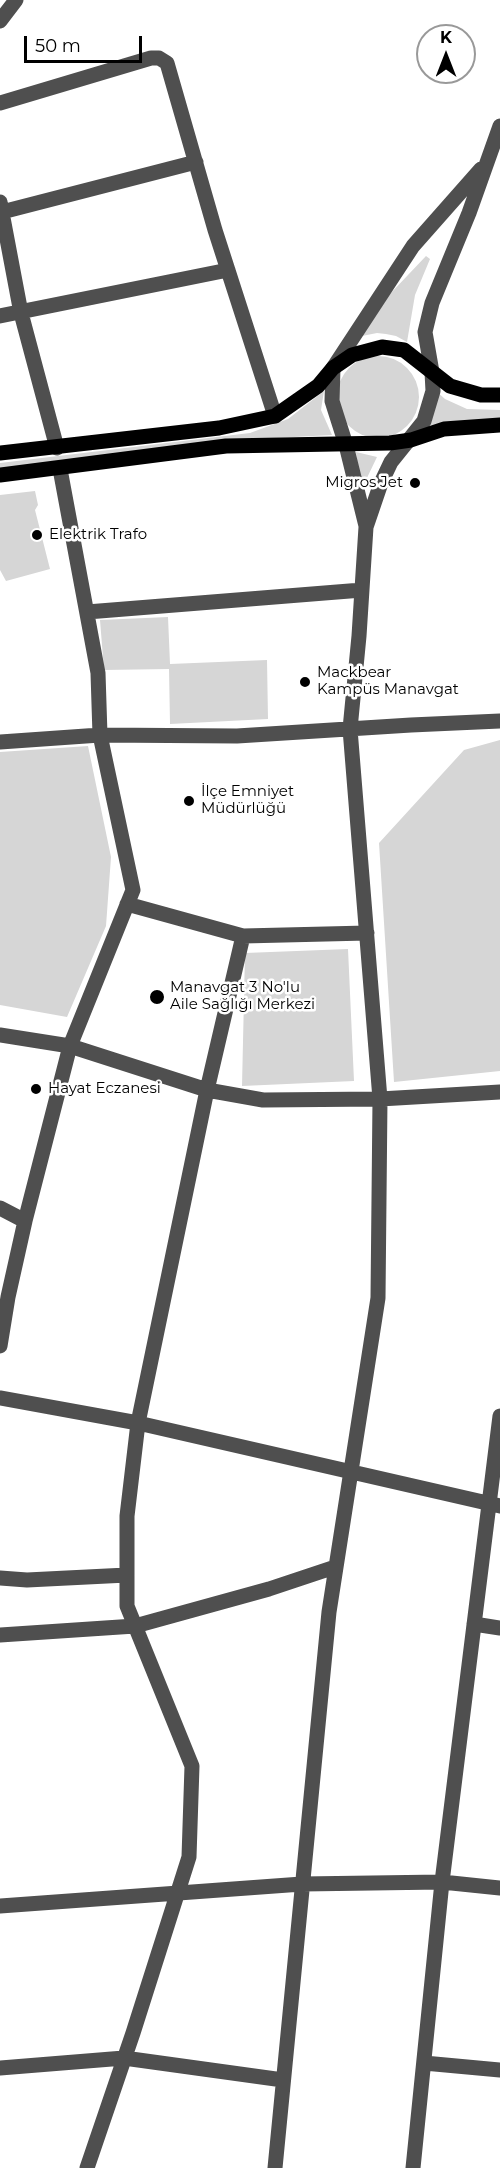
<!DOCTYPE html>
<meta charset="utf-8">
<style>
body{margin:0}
#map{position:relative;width:500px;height:2168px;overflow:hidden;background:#fff;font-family:Montserrat,sans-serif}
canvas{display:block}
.north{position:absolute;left:416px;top:24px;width:60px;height:60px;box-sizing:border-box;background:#fff;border:2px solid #999;border-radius:50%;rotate:0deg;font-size:16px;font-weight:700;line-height:24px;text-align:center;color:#000}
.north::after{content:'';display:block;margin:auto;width:21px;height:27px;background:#000;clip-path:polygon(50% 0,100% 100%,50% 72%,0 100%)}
.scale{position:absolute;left:24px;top:36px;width:118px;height:27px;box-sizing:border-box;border:3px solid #000;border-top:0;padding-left:8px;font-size:18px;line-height:21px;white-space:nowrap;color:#000;-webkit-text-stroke:4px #fff;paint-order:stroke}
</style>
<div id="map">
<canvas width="500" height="2168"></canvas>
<div class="north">K</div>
<div class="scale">50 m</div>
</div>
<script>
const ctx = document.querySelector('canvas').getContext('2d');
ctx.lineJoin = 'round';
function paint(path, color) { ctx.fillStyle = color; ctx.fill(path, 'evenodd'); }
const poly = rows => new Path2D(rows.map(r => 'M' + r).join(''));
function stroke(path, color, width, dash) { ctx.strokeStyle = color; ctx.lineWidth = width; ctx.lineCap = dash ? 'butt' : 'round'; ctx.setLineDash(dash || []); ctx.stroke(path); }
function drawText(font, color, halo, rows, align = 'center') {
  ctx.font = font + ' Montserrat,sans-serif'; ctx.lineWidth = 5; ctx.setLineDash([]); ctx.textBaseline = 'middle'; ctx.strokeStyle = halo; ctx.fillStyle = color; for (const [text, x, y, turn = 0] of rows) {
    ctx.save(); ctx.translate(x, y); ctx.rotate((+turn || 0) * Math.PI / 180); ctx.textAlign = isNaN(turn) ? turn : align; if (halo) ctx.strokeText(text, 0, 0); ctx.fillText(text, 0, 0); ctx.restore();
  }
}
paint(poly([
 [426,256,430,259,415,295,407,342,396,336,386,334,377,333,362,336,389,295],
 '337 397a41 41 0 1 1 82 0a41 41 0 1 1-82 0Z',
 [324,391,321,410,332,435,237,440,0,470,0,463,250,433,288,419],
 [436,391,445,399,467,409,500,410,500,419,429,426],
 [356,452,377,457,365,482,361,497],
 [35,491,38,505,35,510,50,569,6,581,0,570,0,495],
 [168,617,170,664,267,660,268,719,170,724,169,669,104,670,100,620],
 [500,740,500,1071,394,1082,379,843,464,750],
 [88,746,111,857,106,926,67,1017,0,1005,0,752],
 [348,949,354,1081,242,1086,245,953]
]), '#d6d6d6');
stroke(poly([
 [0,21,16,0],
 [0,103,151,58,159,58,167,63,215,230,275,416],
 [0,202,21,313,57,448],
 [2,212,196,162],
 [0,316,228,270],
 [366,526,346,445,332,401,333,368,413,246,481,169],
 [87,612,362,590],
 [0,742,100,735,237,736,411,725,500,721],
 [127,904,243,936,367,933],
 [0,1035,70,1046,207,1090,263,1100,380,1099,500,1092],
 [0,1208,25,1221],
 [0,1346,8,1297,25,1221,70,1046,133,890,100,735,98,673,60,469],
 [0,1398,138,1423,500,1506],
 [0,1578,27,1580,127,1575],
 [474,1624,500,1628],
 [0,1635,135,1626,269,1589,335,1567],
 [0,1906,302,1884,442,1882,500,1888],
 [424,2063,500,2070],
 [0,2068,124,2058,283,2080],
 [87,2168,133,2033,189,1857,192,1766,127,1606,127,1516,138,1423,207,1090,243,936],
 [275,2168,329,1612,378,1298,380,1099,350,729,359,636,366,527,381,483,391,462,424,421,433,391,432,372,425,332,432,303,469,213,500,126],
 [413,2168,442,1882,500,1416]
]), '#4f4f4f', 15);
stroke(poly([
 [0,453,219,428,275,416,318,386,333,368,352,355,382,347,404,350,450,386,481,395,500,395],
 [0,475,226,446,390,443,411,440,444,429,500,425]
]), '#000', 15);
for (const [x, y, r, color] of [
 [415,483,6,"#000"],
 [37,535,6,"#000"],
 [305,682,6,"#000"],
 [189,801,6,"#000"],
 [157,997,8,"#000"],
 [36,1089,6,"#000"]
]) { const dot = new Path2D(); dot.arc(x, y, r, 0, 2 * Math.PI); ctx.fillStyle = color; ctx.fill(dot); stroke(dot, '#fff', 2); }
drawText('15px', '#000', '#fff', [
 ["Migros Jet",403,483,"right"],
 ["Elektrik Trafo",49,535],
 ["Mackbear",317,673],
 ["Kampüs Manavgat",317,690],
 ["İlçe Emniyet",201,792],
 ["Müdürlüğü",201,809],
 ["Manavgat 3 No'lu",170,988],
 ["Aile Sağlığı Merkezi",170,1005],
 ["Hayat Eczanesi",48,1089]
], 'left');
</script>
